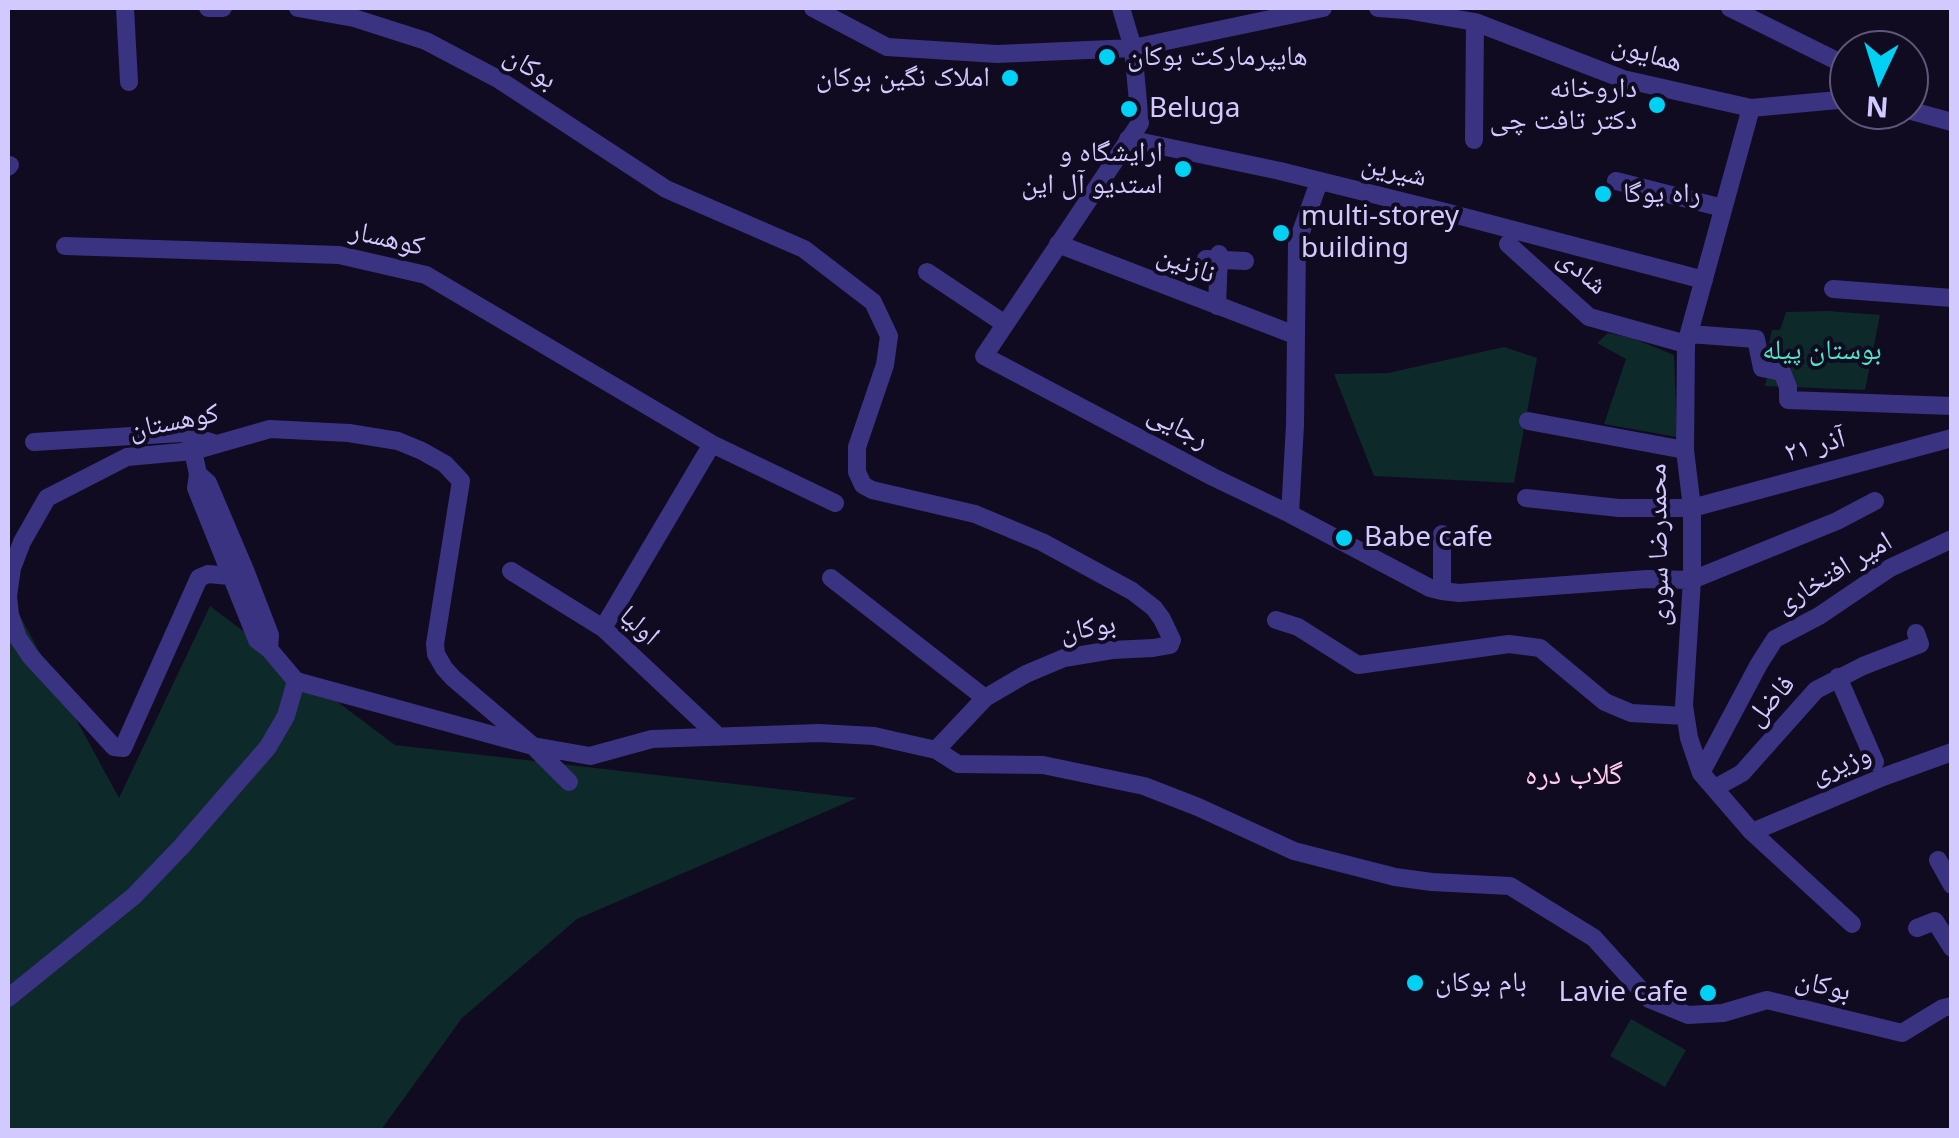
<!DOCTYPE html>
<meta charset="utf-8">
<style>
body{margin:0}
#map{position:relative;width:1959px;height:1138px;overflow:hidden;background:#100b20;font-family:"Noto Sans",sans-serif}
canvas{display:block}
.frame{position:absolute;inset:0;border:10px solid #d2caff;pointer-events:none}
.north{position:absolute;left:1829px;top:30px;width:100px;height:100px;box-sizing:border-box;background:#100b20;border:2px solid #5e5779;border-radius:50%;rotate:184deg;font-size:28px;font-weight:700;line-height:40px;text-align:center;color:#d2caff}
.north::after{content:'';display:block;margin:auto;width:35px;height:45px;background:#00d1f5;clip-path:polygon(50% 0,100% 100%,50% 72%,0 100%)}
</style>
<div id="map">
<canvas width="1959" height="1138"></canvas>
<div class="frame"></div>
<div class="north">N</div>
</div>
<script>
const ctx = document.querySelector('canvas').getContext('2d');
ctx.lineJoin = 'round';
function paint(path, color) { ctx.fillStyle = color; ctx.fill(path, 'evenodd'); }
const poly = rows => new Path2D(rows.map(r => 'M' + r).join(''));
function stroke(path, color, width, dash) { ctx.strokeStyle = color; ctx.lineWidth = width; ctx.lineCap = dash ? 'butt' : 'round'; ctx.setLineDash(dash || []); ctx.stroke(path); }
function drawText(font, color, halo, rows, align = 'center') {
  ctx.font = font + ' "Noto Sans","Noto Naskh Arabic",sans-serif'; ctx.lineWidth = 8; ctx.setLineDash([]); ctx.textBaseline = 'middle'; ctx.strokeStyle = halo; ctx.fillStyle = color; for (const [text, x, y, turn = 0] of rows) {
    ctx.save(); ctx.translate(x, y); ctx.rotate((+turn || 0) * Math.PI / 180); ctx.textAlign = isNaN(turn) ? turn : align; if (halo) ctx.strokeText(text, 0, 0); ctx.fillText(text, 0, 0); ctx.restore();
  }
}
paint(poly([
 [1828,311,1880,315,1865,390,1765,386,1768,373,1764,366,1772,330,1780,330,1786,312],
 [1608,333,1632,338,1674,355,1677,437,1604,424,1626,359,1597,343],
 [1504,347,1537,358,1514,483,1374,476,1334,374,1388,373],
 [8,594,119,798,210,606,395,745,857,798,577,919,462,1018,381,1130,8,1130],
 [1631,1019,1686,1050,1665,1087,1610,1056]
]), '#0e292a');
stroke(poly([
 [125,8,129,82],
 [208,8,223,8],
 [298,8,354,18,426,41,498,79,666,189,804,249,873,302,889,336,885,365,857,447,857,472,863,485,872,490,975,514,1042,542,1132,591,1154,608,1162,619,1172,640,1170,645,1153,648,1112,650,1064,658,1026,674,985,698,936,750],
 [813,8,887,47,997,54,1133,48,1323,8],
 [1121,8,1133,48,1140,123,984,356,1213,477,1290,514,1430,588,1442,591,1459,593,1647,579,1692,580,1837,521,1875,501],
 [1378,8,1406,10,1475,22,1623,79,1751,108,1849,99],
 [1730,8,1835,60,1849,74],
 [1751,108,1686,344,1685,450,1692,508,1692,580,1684,706,1689,738,1701,773,1752,832,1852,924],
 [1908,110,1952,122],
 [1128,139,1280,171,1449,213,1704,280],
 [1474,140,1475,22],
 [8,167,10,165],
 [1616,181,1723,208],
 [1058,244,1295,335],
 [1508,244,1589,317,1686,344],
 [65,246,339,255,426,275,712,444,603,628],
 [1206,259,1245,261],
 [927,272,1005,324],
 [1833,289,1952,298],
 [1217,306,1219,254],
 [1689,334,1756,339,1762,368,1782,372,1788,387,1788,400,1952,406],
 [1528,421,1685,450],
 [34,442,181,433,217,444],
 [712,444,835,503],
 [193,451,198,474,196,488,257,640,269,649,296,681],
 [198,474,208,483,245,570,270,635,269,649],
 [1526,498,1619,508,1692,508,1952,438],
 [1290,514,1295,425,1297,243,1319,182],
 [511,571,603,628,719,737],
 [230,576,208,574,199,578,123,748,114,747,31,657,18,638,10,615,8,596,12,568,22,542,47,498,127,457,193,451,270,429,349,433,398,441,422,451,445,464,461,481,435,644,436,654,444,668,453,678,533,746,569,782],
 [831,578,985,698],
 [1442,591,1442,534],
 [1276,620,1298,627,1358,665,1509,644,1540,648,1605,702,1631,713,1685,716],
 [1838,677,1875,762],
 [296,681,533,746,590,756,652,739,819,733,874,736,936,750,958,764,1043,765,1144,786,1198,807,1294,851,1395,877,1432,882,1510,886,1594,938,1649,999,1688,1015,1723,1013,1767,1000,1902,1033,1943,1008,1952,1006],
 [1701,773,1759,664,1775,639,1819,616,1890,568,1952,539],
 [1715,788,1742,773,1816,690,1863,666,1920,644,1916,633],
 [1752,832,1883,777,1952,752],
 [1938,860,1952,885],
 [1917,928,1935,921,1952,948],
 [8,998,134,896,182,846,268,747,286,716,296,681]
]), '#3a3382', 18);
for (const [x, y, r, color] of [
 [1107,57,10,"#00d1f5"],
 [1010,78,10,"#00d1f5"],
 [1657,105,10,"#00d1f5"],
 [1129,109,10,"#00d1f5"],
 [1183,169,10,"#00d1f5"],
 [1603,194,10,"#00d1f5"],
 [1281,233,10,"#00d1f5"],
 [1344,538,10,"#00d1f5"],
 [1415,983,10,"#00d1f5"],
 [1708,993,10,"#00d1f5"]
]) { const dot = new Path2D(); dot.arc(x, y, r, 0, 2 * Math.PI); ctx.fillStyle = color; ctx.fill(dot); stroke(dot, '#100b20', 4); }
drawText('28px', '#d2caff', '#100b20', [
 ["همایون",1647,54,16],
 ["بوکان",530,68,32],
 ["شیرین",1394,171,13],
 ["کوهسار",387,239,13],
 ["نازنین",1186,265,21],
 ["شادی",1582,272,40],
 ["کوهستان",174,422,-11],
 ["رجایی",1178,427,28],
 ["۲۱ آذر",1815,446,-15],
 ["محمدرضا سوری",1659,545,-91],
 ["امیر افتخاری",1834,573,-31],
 ["اولیا",639,626,42],
 ["بوکان",1088,629,-10],
 ["فاضل",1771,701,-48],
 ["وزیری",1841,765,-22],
 ["بوکان",1823,986,14]
]);
drawText('28px', '#d2caff', '#100b20', [
 ["هایپرمارکت بوکان",1127,57],
 ["املاک نگین بوکان",990,78,"right"],
 ["داروخانه",1637,89,"right"],
 ["دکتر تافت چی",1637,121,"right"],
 ["Beluga",1149,109],
 ["ارایشگاه و",1163,153,"right"],
 ["استدیو آل این",1163,185,"right"],
 ["راه یوگا",1623,194],
 ["multi-storey",1301,217],
 ["building",1301,249],
 ["Babe cafe",1364,538],
 ["بام بوکان",1435,983],
 ["Lavie cafe",1688,993,"right"]
], 'left');
drawText('28px', '#4fe6c7', '#100b20', [
 ["بوستان پیله",1822,351]
]);
drawText('30px', '#ffccea', '#100b20', [
 ["گلاب دره",1574,775]
]);
</script>
